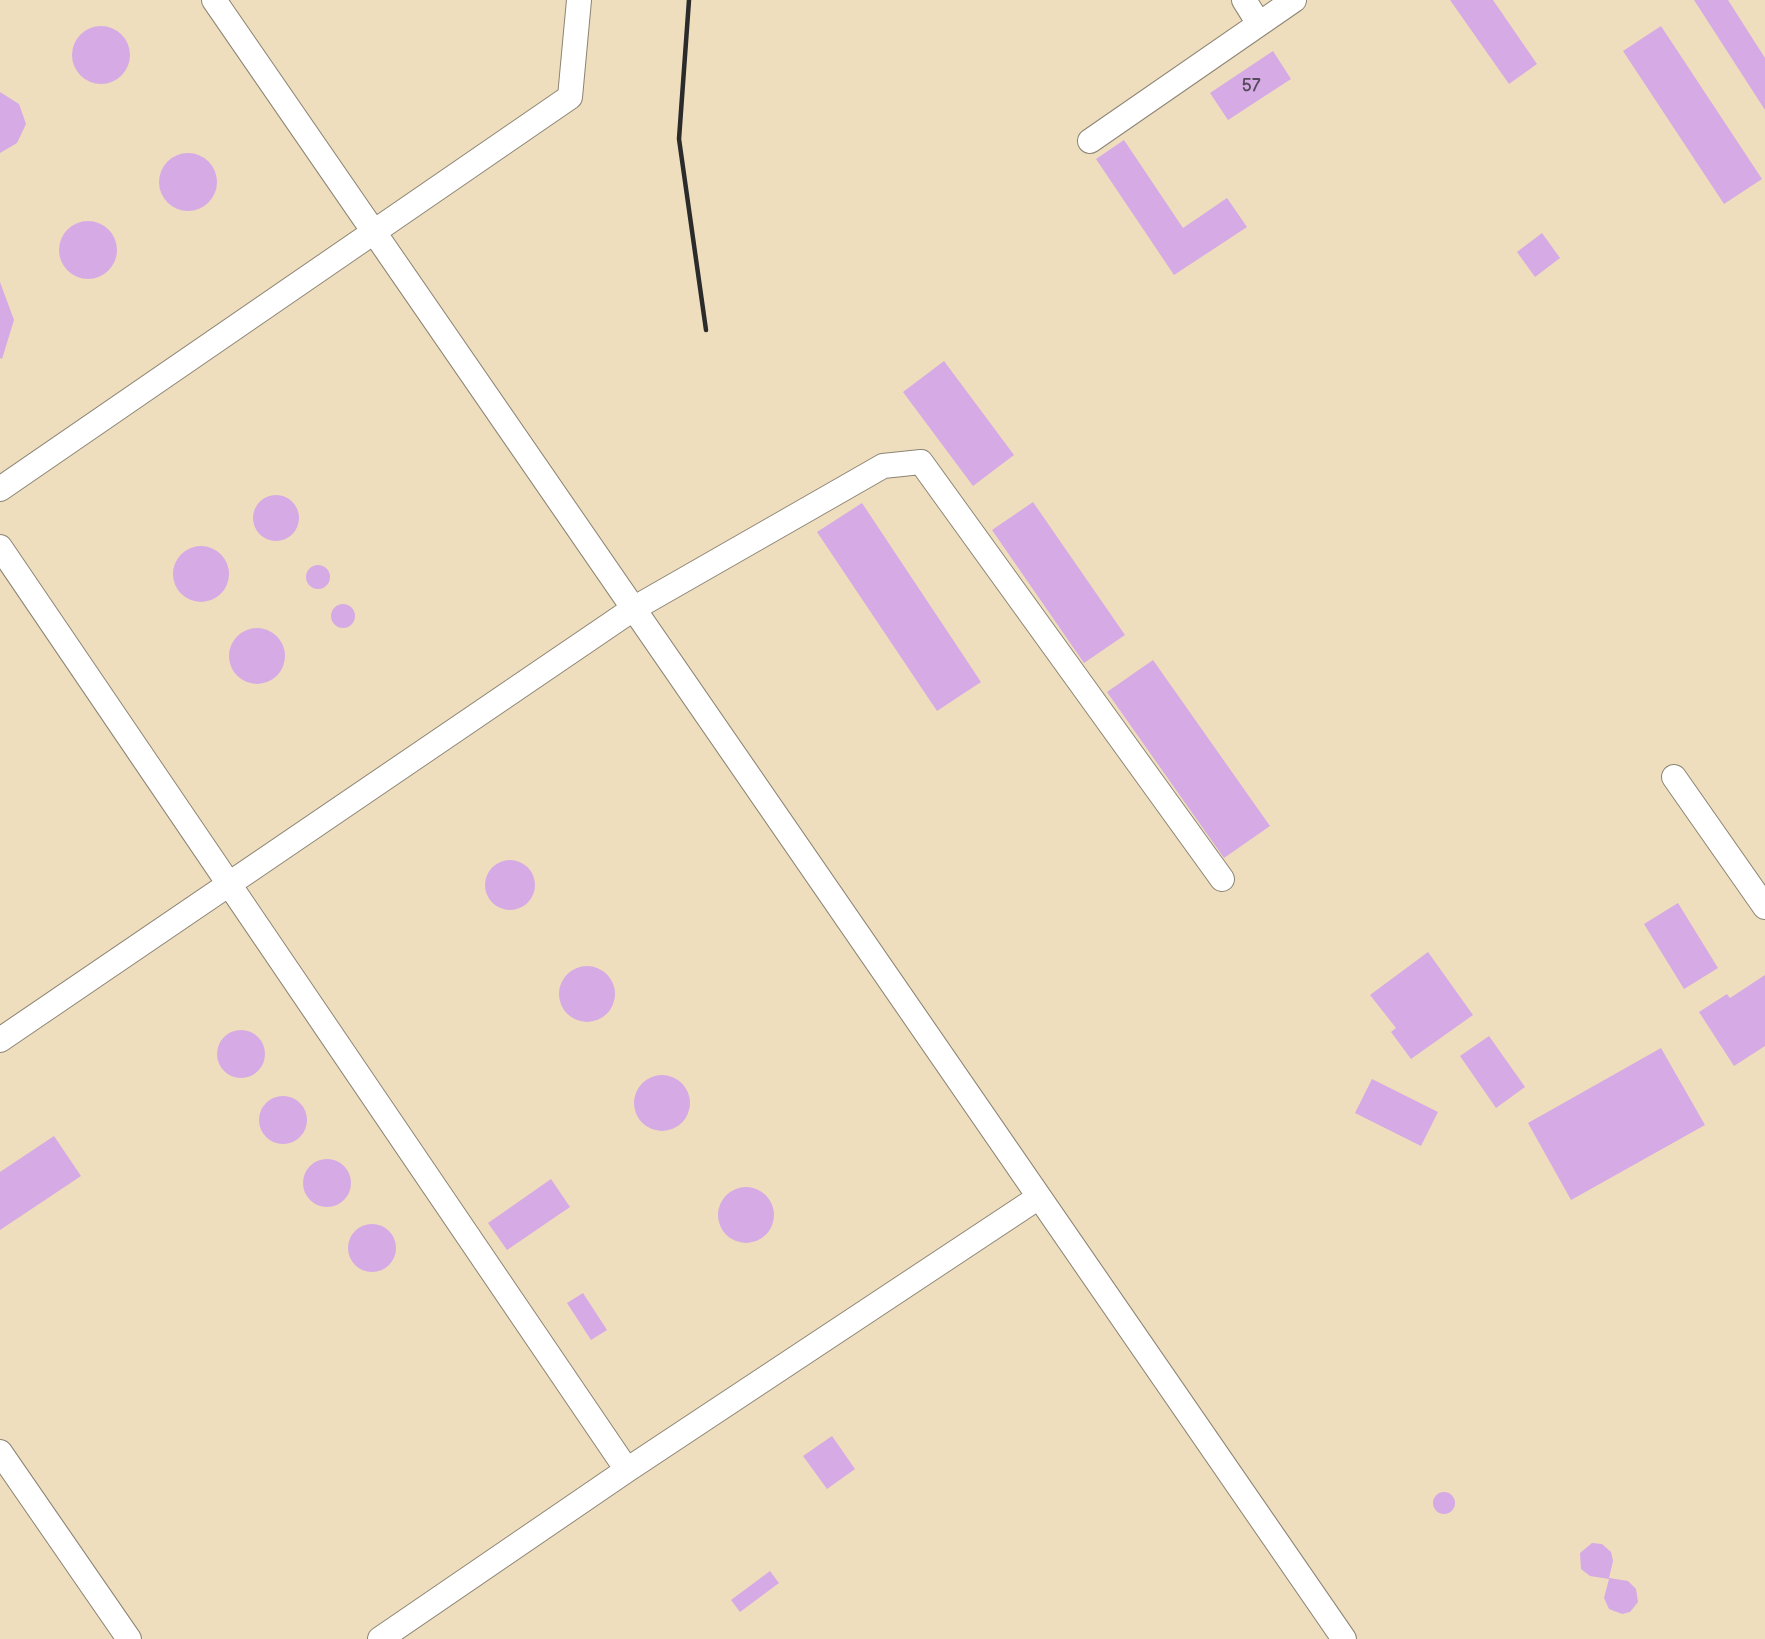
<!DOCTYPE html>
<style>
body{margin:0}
canvas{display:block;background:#eedebd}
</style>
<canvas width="1765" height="1639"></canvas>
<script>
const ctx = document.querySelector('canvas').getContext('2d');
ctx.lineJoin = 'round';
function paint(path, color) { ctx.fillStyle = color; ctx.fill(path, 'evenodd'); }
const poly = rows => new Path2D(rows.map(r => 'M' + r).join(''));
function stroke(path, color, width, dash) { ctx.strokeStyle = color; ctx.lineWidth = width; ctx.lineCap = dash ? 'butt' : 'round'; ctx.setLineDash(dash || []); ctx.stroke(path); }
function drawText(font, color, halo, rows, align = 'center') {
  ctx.font = font + ' "Balsamiq Sans",sans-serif'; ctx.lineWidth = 5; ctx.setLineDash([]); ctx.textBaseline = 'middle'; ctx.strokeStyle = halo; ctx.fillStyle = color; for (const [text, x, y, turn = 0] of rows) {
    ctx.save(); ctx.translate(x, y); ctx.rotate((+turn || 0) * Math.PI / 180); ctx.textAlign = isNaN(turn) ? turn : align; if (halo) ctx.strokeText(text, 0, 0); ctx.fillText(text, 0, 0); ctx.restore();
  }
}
paint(poly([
 [1450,0,1493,0,1537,64,1509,84],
 [1694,0,1728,0,1765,58,1765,110],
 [1661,26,1762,179,1724,204,1623,51],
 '72 55a29 29 0 1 1 58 0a29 29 0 1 1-58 0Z',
 [1273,51,1291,79,1228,120,1210,93],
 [0,92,19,104,26,124,17,143,0,153],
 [1124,140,1183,228,1227,198,1247,227,1174,275,1096,159],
 '159 182a29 29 0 1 1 58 0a29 29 0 1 1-58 0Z',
 '59 250a29 29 0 1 1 58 0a29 29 0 1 1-58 0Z',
 [1542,233,1560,258,1535,277,1517,252],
 [0,282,14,320,2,359,0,358],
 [944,361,1014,455,973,486,903,392],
 '253 518a23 23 0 1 1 46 0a23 23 0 1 1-46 0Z',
 [1033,502,1125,635,1084,663,992,530],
 [862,503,981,682,937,711,817,532],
 '173 574a28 28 0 1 1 56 0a28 28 0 1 1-56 0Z',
 '306 577a12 12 0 1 1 24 0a12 12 0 1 1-24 0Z',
 '331 616a12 12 0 1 1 24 0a12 12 0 1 1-24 0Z',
 '229 656a28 28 0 1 1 56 0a28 28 0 1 1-56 0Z',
 [1153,660,1270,826,1224,858,1107,692],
 '485 885a25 25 0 1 1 50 0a25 25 0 1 1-50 0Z',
 [1678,903,1718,968,1684,989,1644,924],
 [1428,952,1473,1015,1411,1059,1391,1032,1396,1028,1370,995],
 '559 994a28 28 0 1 1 56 0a28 28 0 1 1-56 0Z',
 [1765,975,1765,1046,1734,1066,1699,1012,1727,994,1730,998],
 '217 1054a24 24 0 1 1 48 0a24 24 0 1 1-48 0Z',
 [1489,1036,1525,1087,1496,1108,1460,1056],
 [1661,1048,1705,1125,1571,1200,1528,1123],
 '634 1103a28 28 0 1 1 56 0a28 28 0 1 1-56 0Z',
 [1372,1079,1438,1112,1421,1146,1355,1113],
 '259 1120a24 24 0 1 1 48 0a24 24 0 1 1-48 0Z',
 [54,1136,81,1176,0,1230,0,1172],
 '303 1183a24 24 0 1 1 48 0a24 24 0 1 1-48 0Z',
 [551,1179,570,1207,507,1250,488,1223],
 '718 1215a28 28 0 1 1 56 0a28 28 0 1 1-56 0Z',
 '348 1248a24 24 0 1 1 48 0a24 24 0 1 1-48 0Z',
 [583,1293,607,1330,591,1340,567,1303],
 [832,1436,855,1469,827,1489,803,1456],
 '1433 1503a11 11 0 1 1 22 0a11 11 0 1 1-22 0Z',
 [1592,1543,1602,1544,1611,1552,1613,1561,1609,1578,1628,1581,1636,1589,1638,1602,1630,1612,1622,1614,1609,1609,1604,1598,1609,1579,1590,1576,1581,1569,1580,1553],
 [770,1571,779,1583,740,1612,731,1600]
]), '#d6aae5');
const minor = poly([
 [214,0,1344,1639],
 [1244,0,1259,24],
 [1090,141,1294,0],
 [0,489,570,97,579,0],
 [0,547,627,1470],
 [1674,777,1765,907],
 [0,1040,633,609,883,466,921,462,1222,879],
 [0,1452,129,1639],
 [380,1639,627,1470,1039,1197]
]);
stroke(minor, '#8c8474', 26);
stroke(minor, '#fff', 24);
stroke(poly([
 [689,0,679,139,706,330]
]), '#2b2b2b', 4.5);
drawText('18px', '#564b5a', null, [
 ["57",1251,86]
]);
</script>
